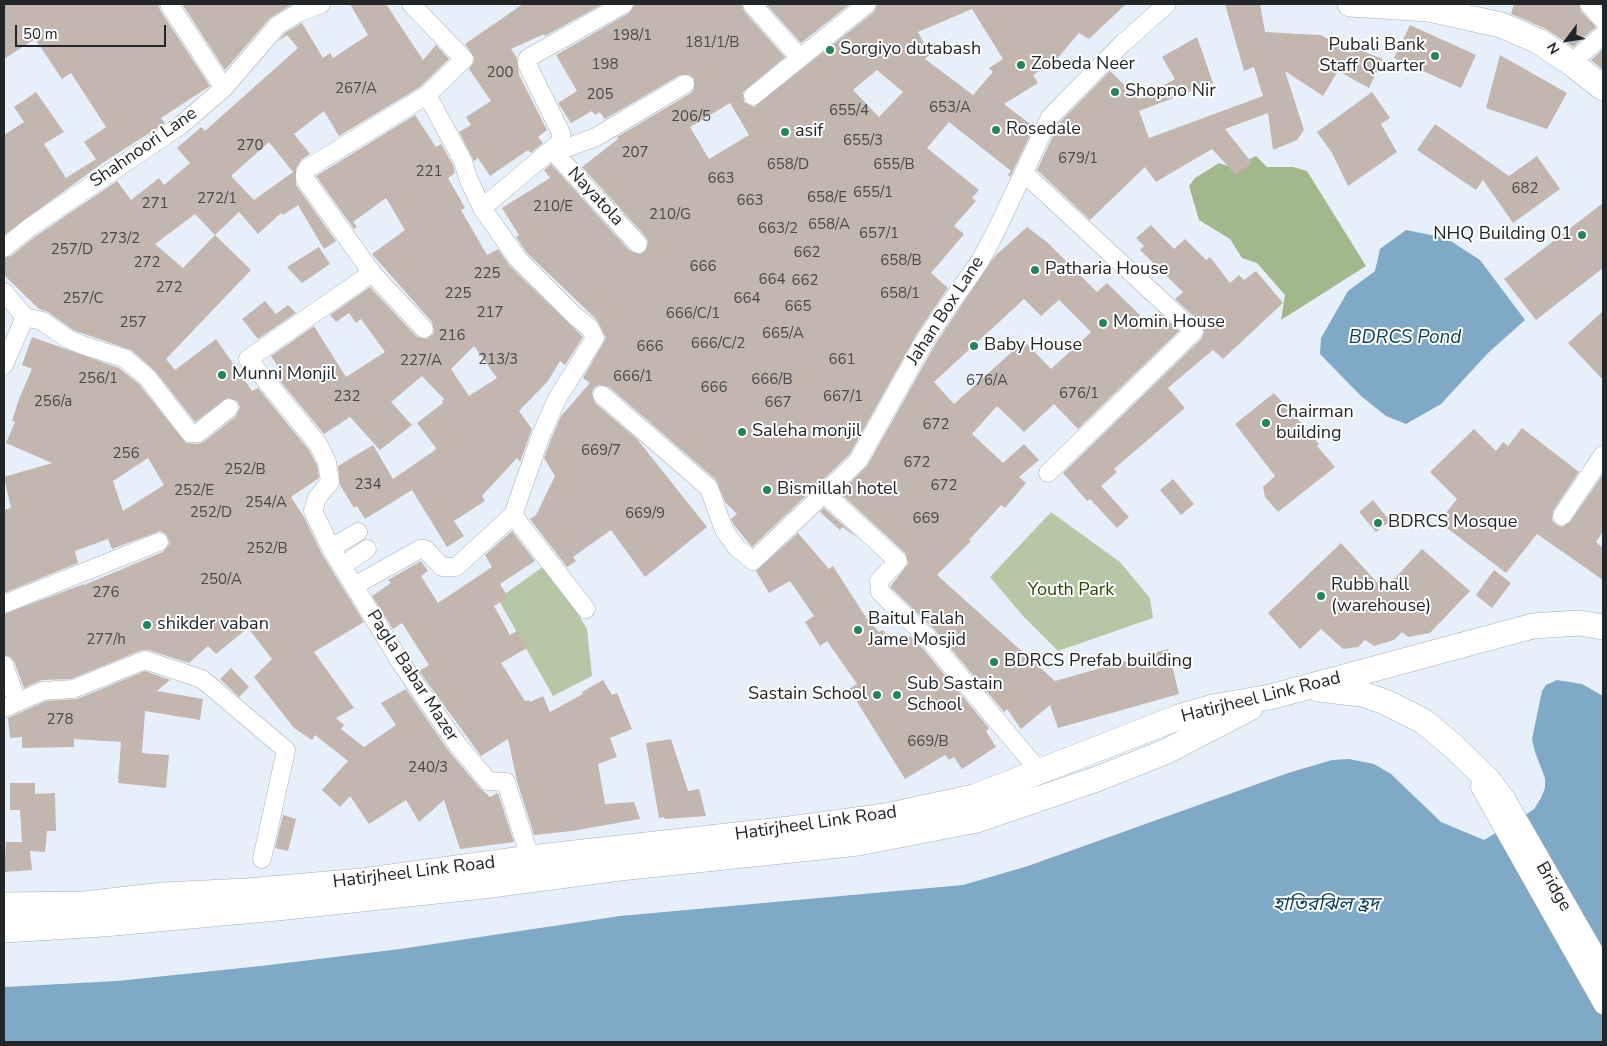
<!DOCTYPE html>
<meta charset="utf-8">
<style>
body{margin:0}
#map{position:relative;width:1607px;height:1046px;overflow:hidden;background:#e7f0fa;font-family:"Nunito Sans",sans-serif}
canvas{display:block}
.frame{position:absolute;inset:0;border:5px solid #222629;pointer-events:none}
.north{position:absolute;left:1542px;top:15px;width:50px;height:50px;-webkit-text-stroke:4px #fff;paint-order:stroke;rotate:239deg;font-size:14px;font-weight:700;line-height:20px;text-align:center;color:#222629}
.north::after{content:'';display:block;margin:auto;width:18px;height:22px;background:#222629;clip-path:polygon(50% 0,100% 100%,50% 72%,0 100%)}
.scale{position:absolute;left:15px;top:25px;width:151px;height:22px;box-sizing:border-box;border:2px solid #222629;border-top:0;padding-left:6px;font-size:15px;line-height:18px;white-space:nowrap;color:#222629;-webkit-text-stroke:4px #fff;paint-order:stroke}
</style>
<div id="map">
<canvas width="1607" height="1046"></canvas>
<div class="frame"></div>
<div class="north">N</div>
<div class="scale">50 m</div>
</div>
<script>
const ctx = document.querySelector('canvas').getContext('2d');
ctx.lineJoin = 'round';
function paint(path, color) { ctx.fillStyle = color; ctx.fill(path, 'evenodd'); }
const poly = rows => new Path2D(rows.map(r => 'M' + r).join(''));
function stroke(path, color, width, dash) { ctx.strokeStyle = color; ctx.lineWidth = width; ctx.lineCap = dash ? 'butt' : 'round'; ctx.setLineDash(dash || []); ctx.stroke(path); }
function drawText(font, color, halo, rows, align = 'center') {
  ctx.font = font + ' "Nunito Sans","Noto Sans Bengali",sans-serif'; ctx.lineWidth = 4; ctx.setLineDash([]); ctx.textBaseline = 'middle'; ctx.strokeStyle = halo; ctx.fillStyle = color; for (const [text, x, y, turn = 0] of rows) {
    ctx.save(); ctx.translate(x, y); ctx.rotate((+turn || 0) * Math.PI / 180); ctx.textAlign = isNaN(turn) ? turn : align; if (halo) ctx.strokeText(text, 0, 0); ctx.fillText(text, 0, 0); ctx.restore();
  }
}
paint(poly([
 [1051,512,1120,562,1150,598,1153,618,1058,651,1023,616,990,577],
 [548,563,587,629,592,676,553,696,498,599]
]), '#b7c7a6');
paint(poly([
 [1256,156,1267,167,1293,167,1307,171,1366,266,1281,320,1285,295,1257,263,1242,258,1230,239,1199,220,1189,186,1195,178,1219,163,1238,170,1246,161]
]), '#a3b78c');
paint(poly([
 [1406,230,1446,238,1480,260,1525,320,1488,353,1441,404,1406,424,1386,416,1361,396,1320,354,1321,338,1348,291,1375,271,1380,249],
 [1557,680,1582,684,1603,696,1603,1042,4,1042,4,987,117,981,261,966,400,949,620,916,963,885,1028,866,1288,773,1332,760,1349,759,1374,764,1391,774,1441,822,1484,840,1524,816,1534,809,1541,798,1545,788,1545,778,1535,752,1532,739,1542,691,1546,685]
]), '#7fa9c7');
paint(poly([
 [4,4,158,4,160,10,210,86,161,118,165,123,104,162,4,235,4,135,24,122,14,107,36,92,64,132,44,144,66,178,96,159,84,142,106,127,71,73,62,79,35,39,4,59],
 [182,4,291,4,291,5,270,18,225,70],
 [350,4,386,4,423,60,436,45,449,59,420,87,339,136,324,111,294,134,310,154,302,159,296,168,296,185,336,241,324,249,298,205,283,215,281,213,258,234,239,212,215,235,251,270,166,359,175,370,216,339,252,391,258,388,309,450,317,465,319,478,291,497,304,517,322,554,364,622,314,652,354,708,336,718,344,725,341,729,364,747,396,725,381,703,406,689,448,750,480,788,490,797,498,793,514,842,460,849,444,800,419,822,406,800,369,824,350,796,340,807,322,790,348,761,315,735,312,740,294,728,254,677,272,659,248,628,216,654,208,646,189,663,148,650,142,650,71,679,42,680,24,688,14,661,10,657,4,655,4,614,84,584,84,585,163,552,170,543,166,534,160,531,112,549,108,539,75,551,78,563,4,593,4,510,11,508,4,477,52,463,6,443,15,422,12,421,19,399,32,369,22,365,32,337,119,368,139,384,186,443,198,444,205,441,236,416,240,407,237,401,227,398,195,422,155,371,131,350,73,330,48,312,39,309,4,275,4,258,11,256,36,236,117,181,131,200,159,178,164,185,190,163,177,148,201,127,205,131,298,48,287,35,278,41,285,33,302,23,323,58,330,53,333,58,368,35],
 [269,142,293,172,254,200,231,176],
 [195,214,215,235,183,268,155,244],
 [148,458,164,485,123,511,113,481],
 [523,4,603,4,545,36,544,34,511,49,517,58,519,75,547,130,538,137,543,143,531,153,528,150,490,176,478,158,474,161,459,132,471,125,466,117,491,101,469,69,474,62,474,57,465,44],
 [635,4,742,4,744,11,785,57,743,92,744,102,754,107,874,12,877,4,1126,4,1089,39,1079,33,1056,60,1033,75,1038,83,1004,104,1034,127,1010,177,1008,175,1011,171,949,122,927,148,979,190,972,198,976,201,954,226,964,234,931,273,948,288,918,332,850,454,752,547,734,525,731,519,737,514,725,502,716,480,609,387,599,385,594,388,592,393,595,403,637,439,707,527,645,577,611,530,573,557,576,561,567,567,530,519,536,515,555,476,544,458,551,439,561,416,590,383,583,378,606,338,597,320,526,252,516,237,519,235,502,208,550,178,544,170,551,164,630,251,640,254,645,251,648,242,646,237,582,167,618,139,617,137,691,93,694,89,694,79,690,75,680,75,605,119,600,112,595,115,592,111,571,123,558,103,577,91,556,55,629,13],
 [972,9,1003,59,989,68,993,72,973,95,925,59,930,54,918,32],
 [877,70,903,92,879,117,853,90],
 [730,103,749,135,709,159,690,127],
 [766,4,850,4,801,43],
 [1225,4,1260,4,1265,32,1321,35,1352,53,1354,48,1383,59,1369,88,1338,71,1323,96,1285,71,1304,130,1297,140,1273,150,1268,113,1225,129,1252,163,1236,175,1212,149,1156,182,1145,167,1090,220,1037,170,1059,123,1110,71,1139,99,1175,79,1162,57,1197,37,1213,83,1139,111,1149,138,1263,96,1254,67,1244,71],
 [1514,4,1579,4,1581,11,1596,27,1573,47,1544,28,1511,14],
 [1410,25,1476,55,1461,88,1394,58],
 [1603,49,1603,70,1591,60],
 [1500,55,1567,93,1547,129,1486,108],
 [1372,92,1390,118,1381,124,1397,152,1348,186,1332,153,1317,132],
 [415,115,436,147,441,144,453,165,455,173,448,178,465,208,461,210,487,255,498,249,510,266,583,337,565,365,560,361,548,381,519,411,532,429,520,462,517,458,482,496,485,501,454,521,464,536,447,547,412,490,365,519,357,506,354,508,340,485,338,466,373,445,393,479,435,450,436,448,417,423,443,403,442,401,444,399,422,376,391,402,412,425,380,450,350,417,324,434,275,375,281,371,271,356,314,326,346,377,385,352,361,319,356,323,349,313,336,322,330,315,370,287,417,337,427,339,434,333,432,322,372,254,405,230,386,198,353,222,357,227,354,229,316,176],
 [474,346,497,378,469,396,451,369],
 [1435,124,1509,176,1537,156,1560,189,1513,223,1483,180,1476,190,1417,150],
 [1603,203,1603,268,1536,320,1504,279],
 [1151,225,1174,249,1185,239,1206,260,1210,257,1230,283,1239,275,1244,280,1256,271,1283,303,1223,359,1213,350,1168,388,1185,408,1114,469,1117,472,1101,486,1129,517,1117,528,1090,499,1087,501,1063,473,1201,339,1204,333,1201,323,1175,299,1183,292,1140,250,1144,246,1136,238],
 [1027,227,1048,243,1097,292,1107,283,1146,321,1154,314,1156,316,1159,313,1179,331,1078,429,1054,404,1024,432,997,406,972,434,1003,463,1024,444,1039,460,1019,477,1026,483,1005,508,1001,505,969,540,971,541,937,575,1055,681,1168,649,1179,694,1058,728,1050,705,1021,729,1007,709,1004,712,935,630,890,587,908,564,906,554,840,493,867,466,936,343,994,257],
 [1024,299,1041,316,1059,300,1091,332,1051,369,1024,341,954,404,934,382],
 [319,247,330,264,302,283,287,267],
 [265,301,276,314,288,305,296,313,258,339,242,319],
 [1603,311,1603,380,1568,343],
 [1274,393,1309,432,1319,444,1317,446,1335,467,1278,512,1265,497,1263,487,1275,476,1235,424],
 [1522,428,1579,472,1553,511,1552,520,1557,525,1562,527,1570,522,1603,474,1603,531,1596,542,1603,548,1603,580,1537,534,1506,573,1439,522,1457,499,1430,472,1474,429,1496,451,1503,442,1508,446],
 [1173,479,1194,504,1181,515,1160,490],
 [1373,500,1390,521,1376,532,1359,512],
 [824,508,858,538,842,527,840,530,820,512],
 [512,531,535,561,500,584,508,597,494,606,510,635,517,631,527,648,501,663,525,701,529,700,530,702,543,696,550,712,583,694,582,692,603,680,612,695,617,693,632,729,610,738,617,757,598,764,605,804,634,802,640,819,572,831,534,835,517,781,508,739,481,756,419,671,429,665,402,623,393,629,372,596,391,583,388,580,421,561,428,571,421,576,438,603,492,567,485,555],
 [798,533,829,569,833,566,867,619,879,632,883,630,896,648,910,636,919,644,989,728,986,731,996,747,962,769,954,757,949,760,945,755,905,779,849,689,857,684,827,641,820,646,805,622,814,616,790,581,769,593,756,571],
 [1341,543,1384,590,1422,549,1470,591,1430,633,1408,637,1402,632,1394,640,1374,646,1365,640,1358,647,1343,649,1321,629,1300,649,1268,613],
 [1494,570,1511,583,1492,608,1476,595],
 [231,668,249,687,239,697,220,679],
 [145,671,170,680,157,691,203,699,200,720,145,711,142,753,169,755,166,788,118,783,121,742,74,739,74,747,22,748,22,737,10,738,8,718,46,701,77,699],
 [671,739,688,791,699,789,706,816,665,819,664,817,659,818,646,743],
 [10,783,35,783,35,794,55,793,56,831,47,831,45,852,30,851,32,870,4,872,6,842,22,842,20,810,10,810],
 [283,815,296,819,288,851,275,848]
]), '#c2b6af');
const street = poly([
 [169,4,224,88],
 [411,4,464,59,427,95,308,168,305,173,305,179,372,273,248,359,318,444,327,462,330,482,317,498,313,511,331,548,401,663,457,744,488,781,506,782,530,858],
 [752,4,800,58,867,4],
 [1589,4,1603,20],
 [1571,63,1603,35],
 [753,96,800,58],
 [557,145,561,141,561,133,527,64,528,58,624,4],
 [552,150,638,244],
 [1024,173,1194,331,1048,473],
 [482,208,557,145,569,147,596,137,685,84],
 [4,248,30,227,181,125,224,88,278,25,298,13,321,4],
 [372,273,424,329],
 [4,292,25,317],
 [25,317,42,321,68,339,85,346,124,358,147,377,190,433,198,433,229,408],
 [4,365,25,317],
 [602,395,709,488,724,530,737,548,753,561,858,461,927,337,980,261,995,233,1050,117,1122,44,1167,4],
 [824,493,898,561,879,581,880,592,927,637,1040,772],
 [513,515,586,609],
 [1562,516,1603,455],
 [331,548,358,532],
 [342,566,367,549],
 [354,586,420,549,425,549,442,567,456,567,513,515,541,435,557,399,595,338,590,328,575,316,518,259,482,208,468,178,463,161,427,95],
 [4,604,159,542],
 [4,665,17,701],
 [4,708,43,691,73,689,145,660,202,679,286,750,262,859],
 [1480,787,1603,1005]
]);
const secondary = poly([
 [1350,4,1429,9,1501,25,1538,41,1571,63,1603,88],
 [1318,689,1362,694,1385,702,1423,721,1452,745,1488,780,1503,800,1603,974],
 [4,905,84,904,163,895,247,891,362,881,530,858,790,829,886,816,974,797,1179,717,1213,707,1270,697,1533,626,1579,623,1603,627],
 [4,930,103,924,277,908,483,886,620,868,858,843,977,820,1097,779,1165,752,1250,708]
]);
stroke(street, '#a5afb8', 19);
stroke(secondary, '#a5afb8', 26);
stroke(street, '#fff', 18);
stroke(secondary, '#fff', 25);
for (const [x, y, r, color] of [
 [830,50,5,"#24845d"],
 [1435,56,5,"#24845d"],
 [1021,65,5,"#24845d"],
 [1115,92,5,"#24845d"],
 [996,130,5,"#24845d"],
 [785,132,5,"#24845d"],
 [1582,235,5,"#24845d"],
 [1035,270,5,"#24845d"],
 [1103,323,5,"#24845d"],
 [974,346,5,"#24845d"],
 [222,375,5,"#24845d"],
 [1266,423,5,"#24845d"],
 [742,432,5,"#24845d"],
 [767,490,5,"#24845d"],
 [1378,523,5,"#24845d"],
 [1321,596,5,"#24845d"],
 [147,625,5,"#24845d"],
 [858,630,5,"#24845d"],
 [994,662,5,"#24845d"],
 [877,695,5,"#24845d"],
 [897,695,5,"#24845d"]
]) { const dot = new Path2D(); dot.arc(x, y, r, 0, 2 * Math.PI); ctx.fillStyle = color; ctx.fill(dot); stroke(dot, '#fff', 2); }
drawText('15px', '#4a4a4a', null, [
 ["198/1",632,36],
 ["181/1/B",712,43],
 ["198",605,65],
 ["200",500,73],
 ["267/A",356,89],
 ["205",600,95],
 ["653/A",950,108],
 ["655/4",849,111],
 ["206/5",691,117],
 ["655/3",863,141],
 ["270",250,146],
 ["207",635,153],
 ["679/1",1078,159],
 ["658/D",788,165],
 ["655/B",894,165],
 ["221",429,172],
 ["663",721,179],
 ["682",1525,189],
 ["655/1",873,193],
 ["658/E",827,198],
 ["272/1",217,199],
 ["663",750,201],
 ["271",155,204],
 ["210/E",553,207],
 ["210/G",670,215],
 ["658/A",829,225],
 ["663/2",778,229],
 ["657/1",879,234],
 ["273/2",120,239],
 ["257/D",72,250],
 ["662",807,253],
 ["658/B",901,261],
 ["272",147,263],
 ["666",703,267],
 ["225",487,274],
 ["664",772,280],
 ["662",805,281],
 ["272",169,288],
 ["225",458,294],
 ["658/1",900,294],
 ["257/C",83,299],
 ["664",747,299],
 ["665",798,307],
 ["217",490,313],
 ["666/C/1",693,314],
 ["257",133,323],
 ["665/A",783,334],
 ["216",452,336],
 ["666/C/2",718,344],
 ["666",650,347],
 ["213/3",498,360],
 ["661",842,360],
 ["227/A",421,361],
 ["666/1",633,377],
 ["256/1",98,379],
 ["666/B",772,380],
 ["676/A",987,381],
 ["666",714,388],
 ["676/1",1079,394],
 ["232",347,397],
 ["667/1",843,397],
 ["256/a",53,402],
 ["667",778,403],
 ["672",936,425],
 ["669/7",601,451],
 ["256",126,454],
 ["672",917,463],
 ["252/B",245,470],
 ["234",368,485],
 ["672",944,486],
 ["252/E",194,491],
 ["254/A",266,503],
 ["252/D",211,513],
 ["669/9",645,514],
 ["669",926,519],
 ["252/B",267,549],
 ["250/A",221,580],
 ["276",106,593],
 ["277/h",106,640],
 ["278",60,720],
 ["669/B",928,742],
 ["240/3",428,768]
]);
drawText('18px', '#222629', '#fff', [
 ["Pubali Bank",1425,46,"right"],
 ["Staff Quarter",1425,67,"right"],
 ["Sorgiyo dutabash",840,50],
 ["Zobeda Neer",1031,65],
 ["Shopno Nir",1125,92],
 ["Rosedale",1006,130],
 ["asif",795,132],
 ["NHQ Building 01",1572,235,"right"],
 ["Patharia House",1045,270],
 ["Momin House",1113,323],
 ["Baby House",984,346],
 ["Munni Monjil",232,375],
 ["Chairman",1276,413],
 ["building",1276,434],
 ["Saleha monjil",752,432],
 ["Bismillah hotel",777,490],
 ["BDRCS Mosque",1388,523],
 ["Rubb hall",1331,586],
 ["(warehouse)",1331,607],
 ["Baitul Falah",868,620],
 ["Jame Mosjid",868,641],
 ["shikder vaban",157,625],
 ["BDRCS Prefab building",1004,662],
 ["Sub Sastain",907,685],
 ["School",907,706],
 ["Sastain School",867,695,"right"]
], 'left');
drawText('18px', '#222629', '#fff', [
 ["Shahnoori Lane",144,148,-35],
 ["Nayatola",595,197,47],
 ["Jahan Box Lane",946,311,-57],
 ["Pagla Babar Mazer",412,676,57],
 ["Hatirjheel Link Road",1261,698,-14],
 ["Hatirjheel Link Road",816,824,-8],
 ["Hatirjheel Link Road",414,873,-7],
 ["Bridge",1553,887,60]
]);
drawText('18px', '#2f4603', '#fff', [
 ["Youth Park",1071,591]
]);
drawText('italic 19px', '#0a405e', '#fff', [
 ["BDRCS Pond",1405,338],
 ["হাতিরঝিল হ্রদ",1326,905]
]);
</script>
